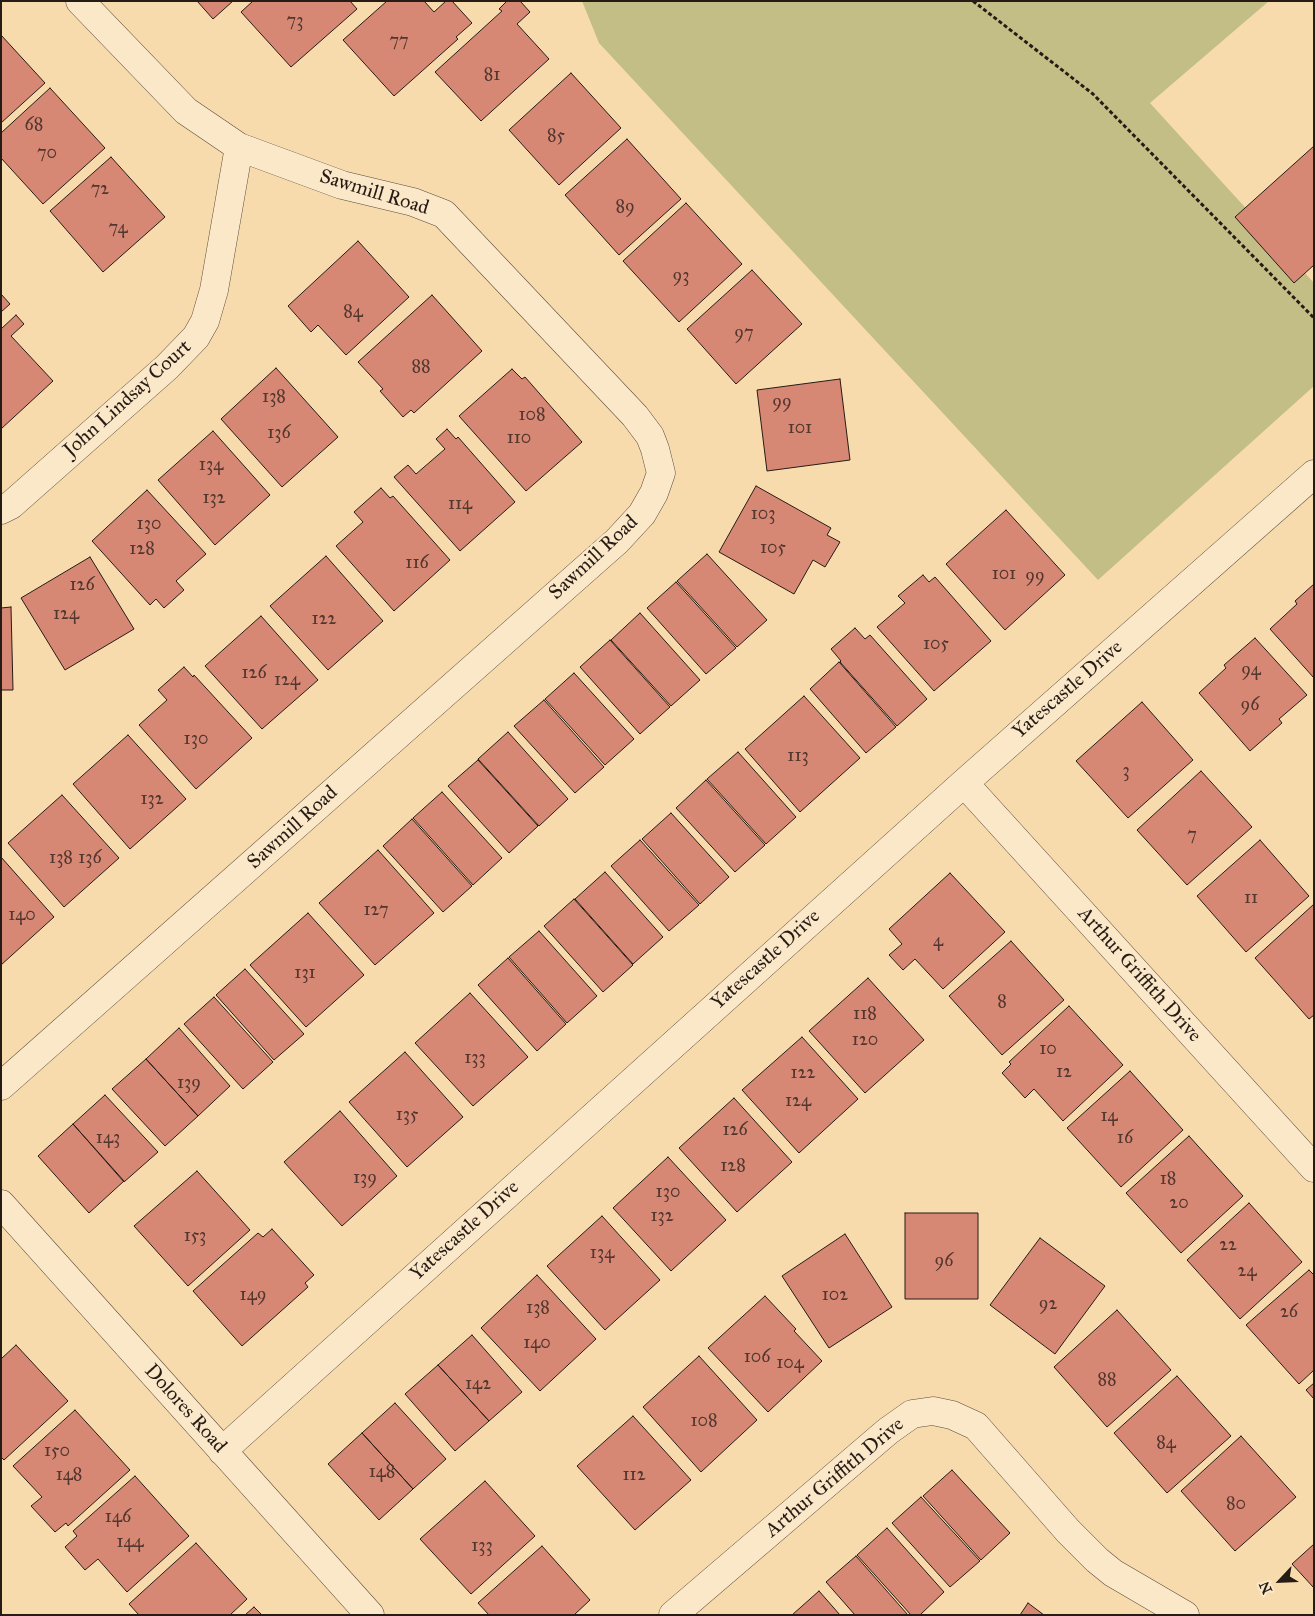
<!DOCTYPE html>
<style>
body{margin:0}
#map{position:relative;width:1315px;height:1616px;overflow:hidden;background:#f8dbac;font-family:"IM FELL Great Primer",serif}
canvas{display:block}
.frame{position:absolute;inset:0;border:2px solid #271b16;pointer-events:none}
.north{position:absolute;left:1255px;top:1556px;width:50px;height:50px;-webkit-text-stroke:4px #fae8c9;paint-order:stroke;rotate:245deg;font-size:14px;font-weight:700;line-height:20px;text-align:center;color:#271b16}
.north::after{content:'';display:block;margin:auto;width:18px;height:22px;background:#271b16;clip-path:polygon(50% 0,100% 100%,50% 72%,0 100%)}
</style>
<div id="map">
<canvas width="1315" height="1616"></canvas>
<div class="frame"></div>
<div class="north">N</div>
</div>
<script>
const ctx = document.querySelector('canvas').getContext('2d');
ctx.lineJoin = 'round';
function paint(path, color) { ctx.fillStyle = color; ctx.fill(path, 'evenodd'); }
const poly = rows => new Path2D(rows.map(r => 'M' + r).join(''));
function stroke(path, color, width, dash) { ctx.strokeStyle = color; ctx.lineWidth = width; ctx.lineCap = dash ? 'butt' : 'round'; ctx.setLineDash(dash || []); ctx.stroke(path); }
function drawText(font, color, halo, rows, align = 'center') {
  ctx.font = font + ' "IM FELL Great Primer",serif'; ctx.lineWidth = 5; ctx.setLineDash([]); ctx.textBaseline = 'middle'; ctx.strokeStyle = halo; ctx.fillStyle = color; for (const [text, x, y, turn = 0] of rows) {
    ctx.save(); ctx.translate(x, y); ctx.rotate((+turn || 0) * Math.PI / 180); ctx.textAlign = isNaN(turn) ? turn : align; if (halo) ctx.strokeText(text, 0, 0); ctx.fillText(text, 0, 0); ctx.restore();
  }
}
paint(poly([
 [582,1,1269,1,1150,103,1314,283,1314,386,1098,580,599,43]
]), '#c2be86');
const building = poly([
 [197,1,233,1,213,19,197,1],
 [253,1,350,1,357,9,291,67,241,12,253,1],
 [387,1,424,1,434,12,446,1,452,1,472,23,456,37,458,39,394,96,343,40,387,1],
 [507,1,520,1,530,12,517,24,549,59,481,121,435,72,502,11,499,9,507,1],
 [1,35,45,83,1,123,1,35],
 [571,73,621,128,559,185,509,130,571,73],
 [50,88,105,148,43,204,1,158,1,133,50,88],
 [627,139,681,199,619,255,565,195,627,139],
 [1314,146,1314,265,1294,283,1235,217,1314,146],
 [111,157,165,217,103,272,50,211,111,157],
 [686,203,742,264,679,322,623,261,686,203],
 [358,241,409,297,346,355,318,325,311,332,288,306,358,241],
 [752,270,802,324,736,384,687,329,752,270],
 [1,294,10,304,1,312,1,294],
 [432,295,482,351,414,413,411,410,403,417,380,391,383,389,358,362,432,295],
 [16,315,24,324,11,336,53,381,1,429,1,329,16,315],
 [276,368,338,437,282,487,221,419,276,368],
 [512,369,522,379,525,377,582,442,526,491,459,416,512,369],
 [840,379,850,460,767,471,757,390,840,379],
 [447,429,456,439,458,437,515,502,460,551,394,477,408,465,416,474,445,449,436,439,447,429],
 [213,431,270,495,215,545,158,480,213,431],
 [756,486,831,528,827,535,840,542,825,567,813,560,794,594,719,552,756,486],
 [381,488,390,498,393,496,450,560,394,611,336,546,363,522,354,512,381,488],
 [147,490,206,554,176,581,184,590,164,608,156,599,150,605,92,541,147,490],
 [1006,510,1065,575,1005,630,946,564,1006,510],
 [707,554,767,620,737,647,677,581,707,554],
 [326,556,383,621,328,670,270,606,326,556],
 [90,557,134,629,65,670,21,598,90,557],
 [923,575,929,582,935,577,991,641,934,691,877,627,905,603,898,596,923,575],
 [676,582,736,648,706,674,647,608,676,582],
 [1314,584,1314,678,1270,629,1297,604,1295,601,1314,584],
 [11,607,13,690,1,690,1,608,11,607],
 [640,613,700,680,671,706,611,640,640,613],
 [261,616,318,680,262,729,205,666,261,616],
 [855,628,865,639,870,635,927,699,897,726,840,662,841,661,831,649,855,628],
 [1255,638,1307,695,1279,719,1282,723,1250,751,1199,693,1226,668,1224,665,1255,638],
 [610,640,670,707,640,734,580,667,610,640],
 [839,662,896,727,866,753,810,689,839,662],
 [184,667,193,677,194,675,252,738,196,789,139,725,167,700,158,690,184,667],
 [574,673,634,739,605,765,545,699,574,673],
 [804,696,860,758,800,812,745,749,804,696],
 [544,700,604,767,575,793,514,726,544,700],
 [1142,702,1193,760,1128,818,1076,761,1142,702],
 [508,732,568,799,539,826,478,759,508,732],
 [128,735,186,799,130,849,73,784,128,735],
 [738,752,796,817,766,844,707,779,738,752],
 [478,760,538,826,509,853,448,786,478,760],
 [1201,771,1252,827,1187,885,1137,830,1201,771],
 [706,780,765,845,735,872,676,808,706,780],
 [442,792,502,858,473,885,413,818,442,792],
 [62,795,119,858,64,907,8,843,62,795],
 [671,813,729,877,700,904,642,839,671,813],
 [412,819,472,886,443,912,383,846,412,819],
 [640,840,699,905,669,931,611,866,640,840],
 [1260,840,1309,896,1246,952,1197,896,1260,840],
 [378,850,434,913,375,965,319,903,378,850],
 [1,857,54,917,1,965,1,857],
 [605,872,663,937,633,964,575,899,605,872],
 [950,873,1005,932,943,989,915,959,903,970,889,955,902,944,889,929,950,873],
 [574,899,633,965,603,992,544,926,574,899],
 [1314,904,1314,1015,1309,1019,1255,958,1314,904],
 [308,913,364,975,306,1027,250,965,308,913],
 [539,931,597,996,567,1023,509,957,539,931],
 [1011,941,1064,1000,1002,1055,949,996,1011,941],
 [508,958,566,1024,537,1051,478,985,508,958],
 [245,969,304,1034,274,1060,216,995,245,969],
 [868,978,924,1040,865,1093,809,1031,868,978],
 [470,993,528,1057,473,1106,415,1043,470,993],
 [214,997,273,1062,243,1089,184,1024,214,997],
 [1069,1006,1123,1065,1063,1121,1034,1089,1025,1098,1002,1073,1011,1064,1009,1062,1069,1006],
 [179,1028,230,1086,198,1116,146,1059,179,1028],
 [802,1037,858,1099,799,1153,742,1090,802,1037],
 [405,1052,463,1117,407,1167,349,1102,405,1052],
 [146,1059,198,1116,165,1146,112,1089,146,1059],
 [1130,1071,1183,1130,1121,1187,1067,1128,1130,1071],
 [105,1095,158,1152,124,1182,73,1124,105,1095],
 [734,1098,792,1162,737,1212,679,1148,734,1098],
 [340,1111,397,1176,342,1226,284,1162,340,1111],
 [73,1124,124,1181,89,1213,38,1156,73,1124],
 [1189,1136,1243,1196,1181,1253,1126,1193,1189,1136],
 [668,1157,726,1220,671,1271,613,1208,668,1157],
 [197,1171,250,1230,188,1286,134,1226,197,1171],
 [1249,1203,1302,1262,1240,1319,1187,1260,1249,1203],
 [905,1213,978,1213,978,1299,905,1299,905,1213],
 [602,1216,660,1280,605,1330,547,1266,602,1216],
 [272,1229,314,1275,305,1283,308,1287,242,1346,193,1291,258,1233,263,1237,272,1229],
 [845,1234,892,1307,829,1348,782,1276,845,1234],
 [1040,1238,1105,1286,1055,1354,990,1305,1040,1238],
 [1309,1270,1314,1275,1314,1370,1299,1384,1246,1325,1309,1270],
 [537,1275,596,1339,540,1391,481,1328,537,1275],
 [765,1296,796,1329,794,1331,822,1361,768,1412,708,1348,765,1296],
 [1117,1310,1171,1370,1107,1427,1054,1367,1117,1310],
 [472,1335,522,1392,489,1421,438,1365,472,1335],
 [16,1345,68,1401,4,1460,1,1457,1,1359,16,1345],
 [699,1356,757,1420,701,1472,643,1407,699,1356],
 [438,1365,489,1421,455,1451,405,1394,438,1365],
 [1177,1376,1231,1436,1167,1493,1114,1433,1177,1376],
 [1314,1383,1314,1399,1306,1390,1314,1383],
 [395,1403,446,1459,413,1489,362,1433,395,1403],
 [75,1410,130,1470,68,1526,66,1523,55,1532,31,1506,42,1497,13,1466,75,1410],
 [633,1416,691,1480,635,1530,577,1466,633,1416],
 [362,1433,413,1489,379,1520,328,1464,362,1433],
 [1241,1436,1296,1497,1235,1551,1181,1491,1241,1436],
 [952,1470,1010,1533,981,1560,923,1496,952,1470],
 [135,1476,189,1536,127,1592,98,1559,85,1570,65,1547,77,1536,73,1531,135,1476],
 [485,1481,535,1536,471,1594,420,1539,485,1481],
 [921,1497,980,1561,950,1587,892,1523,921,1497],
 [887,1528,944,1592,920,1615,911,1615,857,1555,887,1528],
 [196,1543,247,1599,230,1615,139,1615,129,1604,196,1543],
 [1314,1544,1314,1588,1292,1564,1314,1544],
 [542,1546,590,1600,574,1615,489,1615,478,1603,542,1546],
 [856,1556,908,1615,855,1615,826,1582,856,1556],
 [819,1591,840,1615,792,1615,819,1591],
 [1028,1603,1044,1615,1020,1615,1028,1603],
 [254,1607,262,1615,245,1615,254,1607]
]);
paint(building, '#d68875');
stroke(building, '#271b16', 1);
const minor = poly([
 [1,510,11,505,167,367,196,337,205,321,214,290,239,147],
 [964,783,1314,1168],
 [1,1086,617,541,642,514,654,493,661,473,655,449,650,436,635,416,444,214,413,202,342,185,239,147,186,111,80,1],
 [1,1204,370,1615],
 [222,1451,964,783,1314,474],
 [673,1615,888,1431,912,1414,933,1411,952,1415,976,1426,1068,1531,1097,1560,1113,1573,1185,1615]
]);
stroke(minor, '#5b4b3c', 29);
stroke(poly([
 [973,1,1093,94,1314,318]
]), '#271b16', 3, [4, 2.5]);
stroke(minor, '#fae8c9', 28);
drawText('18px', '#53362e', null, [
 ["73",295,22],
 ["77",399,42],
 ["81",492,76],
 ["68",34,126],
 ["85",556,137],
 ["70",47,154],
 ["72",100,190],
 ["89",625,208],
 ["74",118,229],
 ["93",681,277],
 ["84",353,313],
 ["97",744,334],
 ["88",421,368],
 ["138",274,398],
 ["99",782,403],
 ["108",532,416],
 ["101",800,429],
 ["136",279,434],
 ["110",519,439],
 ["134",211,466],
 ["132",214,499],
 ["114",460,505],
 ["103",763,515],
 ["130",149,525],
 ["105",773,549],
 ["128",142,550],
 ["116",417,564],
 ["101",1004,575],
 ["99",1035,577],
 ["126",82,586],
 ["124",66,615],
 ["122",324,620],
 ["105",936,645],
 ["94",1251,671],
 ["126",254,674],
 ["124",287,681],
 ["96",1250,706],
 ["130",196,740],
 ["113",798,757],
 ["3",1126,772],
 ["132",152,800],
 ["7",1192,836],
 ["138",61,859],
 ["136",90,859],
 ["11",1251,899],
 ["127",376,911],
 ["140",22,916],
 ["4",938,942],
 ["131",305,974],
 ["8",1002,1003],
 ["118",865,1015],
 ["120",865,1041],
 ["10",1048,1050],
 ["133",475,1059],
 ["12",1064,1073],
 ["122",803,1074],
 ["139",189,1084],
 ["124",798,1102],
 ["135",407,1116],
 ["14",1109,1117],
 ["126",735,1131],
 ["143",108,1139],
 ["16",1125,1139],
 ["128",733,1167],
 ["139",365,1179],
 ["18",1168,1180],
 ["130",668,1193],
 ["20",1179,1204],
 ["132",662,1217],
 ["153",195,1237],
 ["22",1228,1246],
 ["134",602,1254],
 ["96",944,1262],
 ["24",1247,1272],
 ["149",253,1296],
 ["102",835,1296],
 ["92",1048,1305],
 ["138",538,1309],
 ["26",1289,1313],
 ["140",537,1344],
 ["106",757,1358],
 ["104",790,1364],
 ["88",1107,1381],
 ["142",478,1385],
 ["108",704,1422],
 ["84",1166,1444],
 ["150",57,1452],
 ["148",382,1473],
 ["148",69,1476],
 ["112",634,1476],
 ["80",1236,1505],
 ["146",118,1518],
 ["144",130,1543],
 ["133",482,1547]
]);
drawText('20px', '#271b16', '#fae8c9', [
 ["Sawmill Road",374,193,17],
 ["John Lindsay Court",128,399,-42],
 ["Sawmill Road",594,558,-43],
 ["Yatescastle Drive",1068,690,-41],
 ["Sawmill Road",293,828,-42],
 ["Yatescastle Drive",766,960,-42],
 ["Arthur Griffith Drive",1139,975,48],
 ["Yatescastle Drive",465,1231,-42],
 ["Dolores Road",185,1409,48],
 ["Arthur Griffith Drive",835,1478,-40]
]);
</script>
